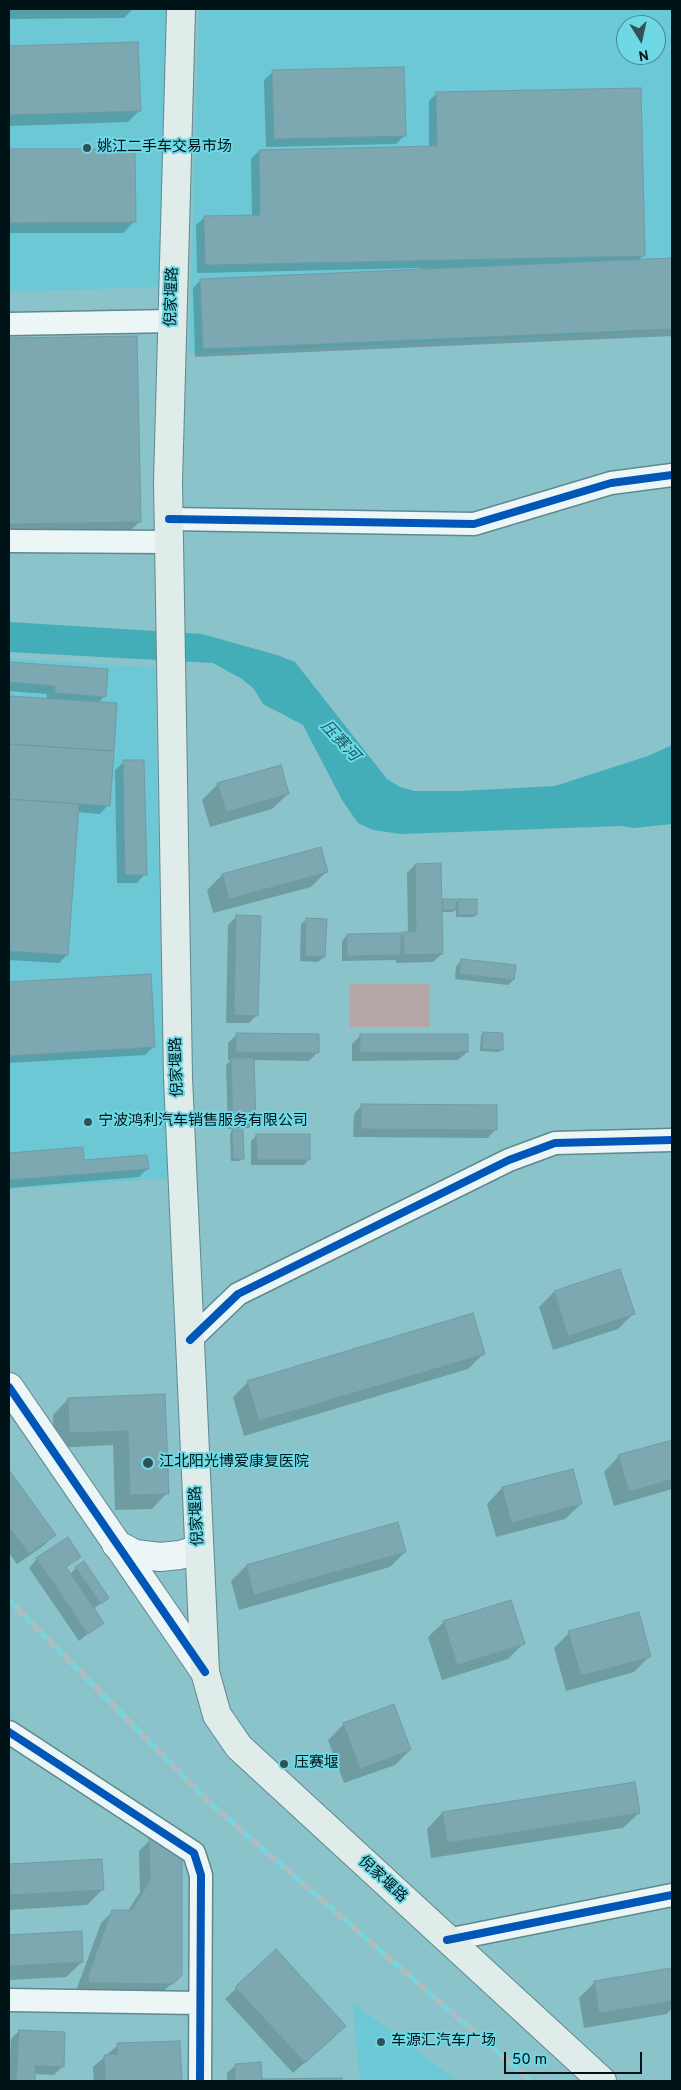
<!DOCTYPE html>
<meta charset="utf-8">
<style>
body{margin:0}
#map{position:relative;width:681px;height:2090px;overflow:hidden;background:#8ac3ca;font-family:Overpass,sans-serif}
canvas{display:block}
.frame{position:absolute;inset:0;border:10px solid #001417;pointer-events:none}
.north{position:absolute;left:616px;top:15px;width:50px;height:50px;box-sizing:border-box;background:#6fd8e5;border:1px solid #438a93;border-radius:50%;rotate:170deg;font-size:14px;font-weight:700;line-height:20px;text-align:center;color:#001417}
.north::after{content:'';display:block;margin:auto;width:18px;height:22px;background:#305156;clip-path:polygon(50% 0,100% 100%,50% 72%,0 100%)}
.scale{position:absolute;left:504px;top:2052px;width:138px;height:22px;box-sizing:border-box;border:2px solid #001417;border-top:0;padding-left:6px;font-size:15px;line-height:18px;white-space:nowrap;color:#001417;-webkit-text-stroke:4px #6fd8e5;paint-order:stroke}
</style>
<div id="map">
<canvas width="681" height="2090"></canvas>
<div class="frame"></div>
<div class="north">N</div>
<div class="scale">50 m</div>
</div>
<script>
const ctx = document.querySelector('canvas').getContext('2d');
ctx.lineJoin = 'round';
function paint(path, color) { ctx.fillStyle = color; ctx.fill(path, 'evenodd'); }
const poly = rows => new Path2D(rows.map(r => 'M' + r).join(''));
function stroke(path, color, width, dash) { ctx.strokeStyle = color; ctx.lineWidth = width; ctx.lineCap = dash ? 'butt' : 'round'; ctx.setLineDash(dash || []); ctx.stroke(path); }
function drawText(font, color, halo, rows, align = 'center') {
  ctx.font = font + ' Overpass,"Noto Sans SC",sans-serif'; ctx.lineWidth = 4; ctx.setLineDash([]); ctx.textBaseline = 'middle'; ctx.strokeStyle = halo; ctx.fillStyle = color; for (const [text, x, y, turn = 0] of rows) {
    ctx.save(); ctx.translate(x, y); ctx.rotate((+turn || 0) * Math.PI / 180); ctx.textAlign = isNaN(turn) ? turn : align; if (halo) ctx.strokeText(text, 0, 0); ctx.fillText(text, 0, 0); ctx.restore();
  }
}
paint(poly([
 [9,9,169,9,160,287,9,292],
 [199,9,672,9,672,330,189,354],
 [626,25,656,25,656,55,626,55],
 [9,658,155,668,162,1057,171,1178,9,1189],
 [353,2003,457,2081,360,2081]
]), '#6cc8d4');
paint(poly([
 [350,984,430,984,430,1027,350,1027]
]), '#b4a7a5');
paint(poly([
 [9,622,202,634,277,655,295,662,387,779,400,787,414,791,461,791,555,786,648,756,672,745,672,824,634,828,621,826,401,834,373,830,358,823,342,800,303,725,263,704,254,689,242,679,213,663,9,652]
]), '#43adb8');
paint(poly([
 [9,9,133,9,124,18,9,19],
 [137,43,139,111,128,122,9,126,9,47],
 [273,72,405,135,396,144,266,147,264,80],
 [437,93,643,255,638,261,672,259,672,336,195,357,193,288,201,280,421,270,421,268,197,273,196,225,205,217,252,216,251,159,259,151,429,147,429,101],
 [9,150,134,150,134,222,123,233,9,233],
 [136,337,140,521,129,532,9,535,9,340],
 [9,663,106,671,104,696,98,703,108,805,100,814,77,812,67,955,59,963,9,960,9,697,47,700,47,694,9,691],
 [124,762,145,874,137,883,117,883,115,770],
 [218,784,288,794,272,809,210,827,202,800],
 [415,865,441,903,444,900,455,903,458,900,476,914,474,917,456,917,456,909,452,912,441,912,442,954,433,962,396,963,396,960,342,961,342,941,347,935,400,937,404,933,408,933,407,873],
 [327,871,311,887,213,913,207,890,222,875],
 [237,916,257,1015,249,1023,226,1023,228,925],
 [307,919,324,957,318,962,300,961,301,924],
 [462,960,513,980,508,985,455,979,456,966],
 [149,975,154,1046,145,1055,9,1063,9,984],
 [483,1033,501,1050,499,1052,480,1051,481,1036],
 [237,1034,318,1052,309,1061,253,1060,255,1122,249,1128,228,1129,226,1065,231,1060,228,1060,228,1043],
 [361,1035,467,1052,458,1060,352,1061,352,1044],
 [362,1105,496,1129,488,1138,353,1137,354,1114],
 [232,1131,241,1131,242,1158,240,1161,231,1161,230,1134],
 [257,1135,309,1159,304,1165,251,1165,251,1141],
 [82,1148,83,1161,147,1169,139,1177,9,1188,9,1154],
 [554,1292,633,1314,618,1329,553,1350,539,1307],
 [483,1354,468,1369,244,1436,233,1397,248,1382],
 [164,1396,167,1493,152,1509,115,1510,113,1445,54,1448,53,1415,68,1399],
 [672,1441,672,1489,614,1506,604,1472,619,1456],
 [9,1472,54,1535,43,1546,17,1564,9,1553],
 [502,1488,581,1504,565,1519,496,1537,487,1504],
 [405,1552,390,1567,239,1610,231,1581,246,1566],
 [79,1556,65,1569,69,1575,76,1568,108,1598,93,1609,102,1622,79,1641,29,1568,37,1559],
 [444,1622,524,1643,508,1659,442,1680,428,1637],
 [569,1633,650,1656,634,1672,566,1691,554,1648],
 [394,1706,410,1750,395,1765,344,1783,328,1740,343,1725],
 [442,1813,639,1813,623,1828,431,1858,427,1829],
 [150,1840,180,1975,160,1995,79,1994,77,1988,101,1923,113,1911,128,1911,140,1892,139,1851],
 [101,1860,102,1890,87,1905,9,1910,9,1865],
 [80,1933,82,1962,66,1977,9,1980,9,1936],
 [276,1951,334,2037,293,2073,225,1999],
 [672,1969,672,2008,667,2014,584,2028,579,1998,594,1983],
 [19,2031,62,2067,54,2075,34,2074,33,2081,9,2081,11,2039],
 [179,2042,181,2081,94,2081,93,2067,118,2045],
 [260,2063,260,2081,227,2081,227,2073,236,2065],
 [341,2079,341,2081,262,2081,263,2080]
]), '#0003');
const building = poly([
 [138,42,141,111,9,115,9,46,138,42],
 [404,67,406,136,274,139,272,70,404,67],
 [641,88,645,256,205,265,204,216,260,215,259,150,437,146,436,92,641,88],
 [9,149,135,149,136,222,9,223,9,149],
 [672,258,672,329,203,349,200,279,672,258],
 [137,336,141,522,9,524,9,338,137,336],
 [9,662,108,669,106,697,55,693,55,686,9,682,9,662],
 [9,696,117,703,114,751,9,744,9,696],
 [9,744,114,751,110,806,9,799,9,744],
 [123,760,144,760,147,875,125,875,123,760],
 [281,765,289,794,226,812,217,783,281,765],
 [9,799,79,804,68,955,9,951,9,799],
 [321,847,328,872,229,899,222,874,321,847],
 [441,863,443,954,404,955,403,932,416,932,415,864,441,863],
 [443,899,456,899,456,910,443,910,443,899],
 [458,899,477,899,477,915,458,915,458,899],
 [236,915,261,916,258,1016,234,1015,236,915],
 [306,918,327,919,325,957,305,956,306,918],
 [401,933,401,955,347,956,347,934,401,933],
 [461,959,516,965,514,980,459,974,461,959],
 [151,974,155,1047,9,1056,9,982,151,974],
 [483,1032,503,1033,503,1050,482,1049,483,1032],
 [236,1033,319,1034,319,1053,236,1052,236,1033],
 [360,1034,468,1034,468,1052,360,1053,360,1034],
 [231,1058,254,1058,256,1123,233,1124,231,1058],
 [361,1104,497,1105,497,1130,361,1129,361,1104],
 [232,1130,243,1130,244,1159,233,1159,232,1130],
 [256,1134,310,1134,310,1160,257,1160,256,1134],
 [83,1147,84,1160,147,1155,149,1169,9,1180,9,1153,83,1147],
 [620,1269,635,1314,568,1336,554,1291,620,1269],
 [473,1313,485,1354,259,1421,247,1381,473,1313],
 [165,1394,169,1494,130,1495,128,1431,69,1433,68,1398,165,1394],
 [672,1440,672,1479,629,1492,618,1455,672,1440],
 [573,1469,582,1504,511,1523,502,1487,573,1469],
 [9,1470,56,1535,29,1554,9,1527,9,1470],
 [398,1522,406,1552,254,1595,246,1565,398,1522],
 [68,1537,81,1557,66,1567,104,1623,88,1634,36,1558,68,1537],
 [84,1561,109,1598,101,1604,75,1567,84,1561],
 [511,1600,525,1644,457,1665,443,1621,511,1600],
 [639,1612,651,1657,581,1676,568,1631,639,1612],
 [394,1704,411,1750,360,1769,343,1723,394,1704],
 [635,1782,640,1813,447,1843,442,1812,635,1782],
 [149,1839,182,1853,182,1975,173,1984,89,1983,88,1976,112,1910,132,1910,150,1880,149,1839],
 [102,1859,104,1890,9,1895,9,1864,102,1859],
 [82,1931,83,1962,9,1966,9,1935,82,1931],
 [276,1949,346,2026,305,2063,235,1987,276,1949],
 [672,1968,672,2001,599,2013,594,1981,672,1968],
 [19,2030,65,2032,64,2067,35,2066,35,2081,16,2081,19,2030],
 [180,2041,182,2081,105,2081,104,2055,118,2054,117,2043,180,2041],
 [261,2062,262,2081,235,2081,235,2064,261,2062],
 [342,2078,342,2081,262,2081,262,2079,342,2078]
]);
paint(building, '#7da8b2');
stroke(building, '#709ba5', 1);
const minor = poly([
 [9,324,172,321],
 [169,519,474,524,611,483,672,475],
 [9,541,169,542],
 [190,1340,238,1294,509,1160,555,1143,672,1140],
 [9,1732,194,1853,201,1875,200,2081],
 [447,1940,672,1895],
 [9,2000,199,2003]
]);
const tertiary = poly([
 [9,1387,205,1672],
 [116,1544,135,1554,160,1557,180,1555,199,1549]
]);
const secondary = poly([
 [181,9,168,482,178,1078,205,1672,217,1715,239,1747,602,2081]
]);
stroke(minor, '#5f898e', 25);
stroke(tertiary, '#5f898e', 30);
stroke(secondary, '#5f898e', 30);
stroke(minor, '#edf6f7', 22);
stroke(tertiary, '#edf6f7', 28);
stroke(secondary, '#e0ecea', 28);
const rail = poly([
 [9,1600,211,1804,531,2081]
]);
stroke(rail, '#aebdbf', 5.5);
stroke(rail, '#6fd8e5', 4, [11]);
stroke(poly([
 [169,519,474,524,611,483,672,475],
 [190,1340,238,1294,509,1160,555,1143,672,1140],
 [9,1387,205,1672],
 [9,1732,194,1853,201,1875,200,2081],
 [447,1940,672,1895]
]), '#0057b8', 8);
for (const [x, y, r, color] of [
 [87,148,5,"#305156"],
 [88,1122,5,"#305156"],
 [148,1463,6,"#305156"],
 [284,1764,5,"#305156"],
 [381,2042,5,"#305156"]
]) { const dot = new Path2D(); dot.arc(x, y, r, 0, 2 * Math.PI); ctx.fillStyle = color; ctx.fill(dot); stroke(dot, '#6fd8e5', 2); }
drawText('15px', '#001417', '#6fd8e5', [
 ["姚江二手车交易市场",97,148],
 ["宁波鸿利汽车销售服务有限公司",98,1122],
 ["江北阳光博爱康复医院",159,1463],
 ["压赛堰",294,1764],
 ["车源汇汽车广场",391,2042]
], 'left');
drawText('15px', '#001417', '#6fd8e5', [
 ["倪家堰路",173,297,-88],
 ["倪家堰路",178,1067,-92],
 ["倪家堰路",198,1516,-93],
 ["倪家堰路",382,1880,43]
]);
drawText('italic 16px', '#195a62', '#6fd8e5', [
 ["压赛河",339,742,47]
]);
</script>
